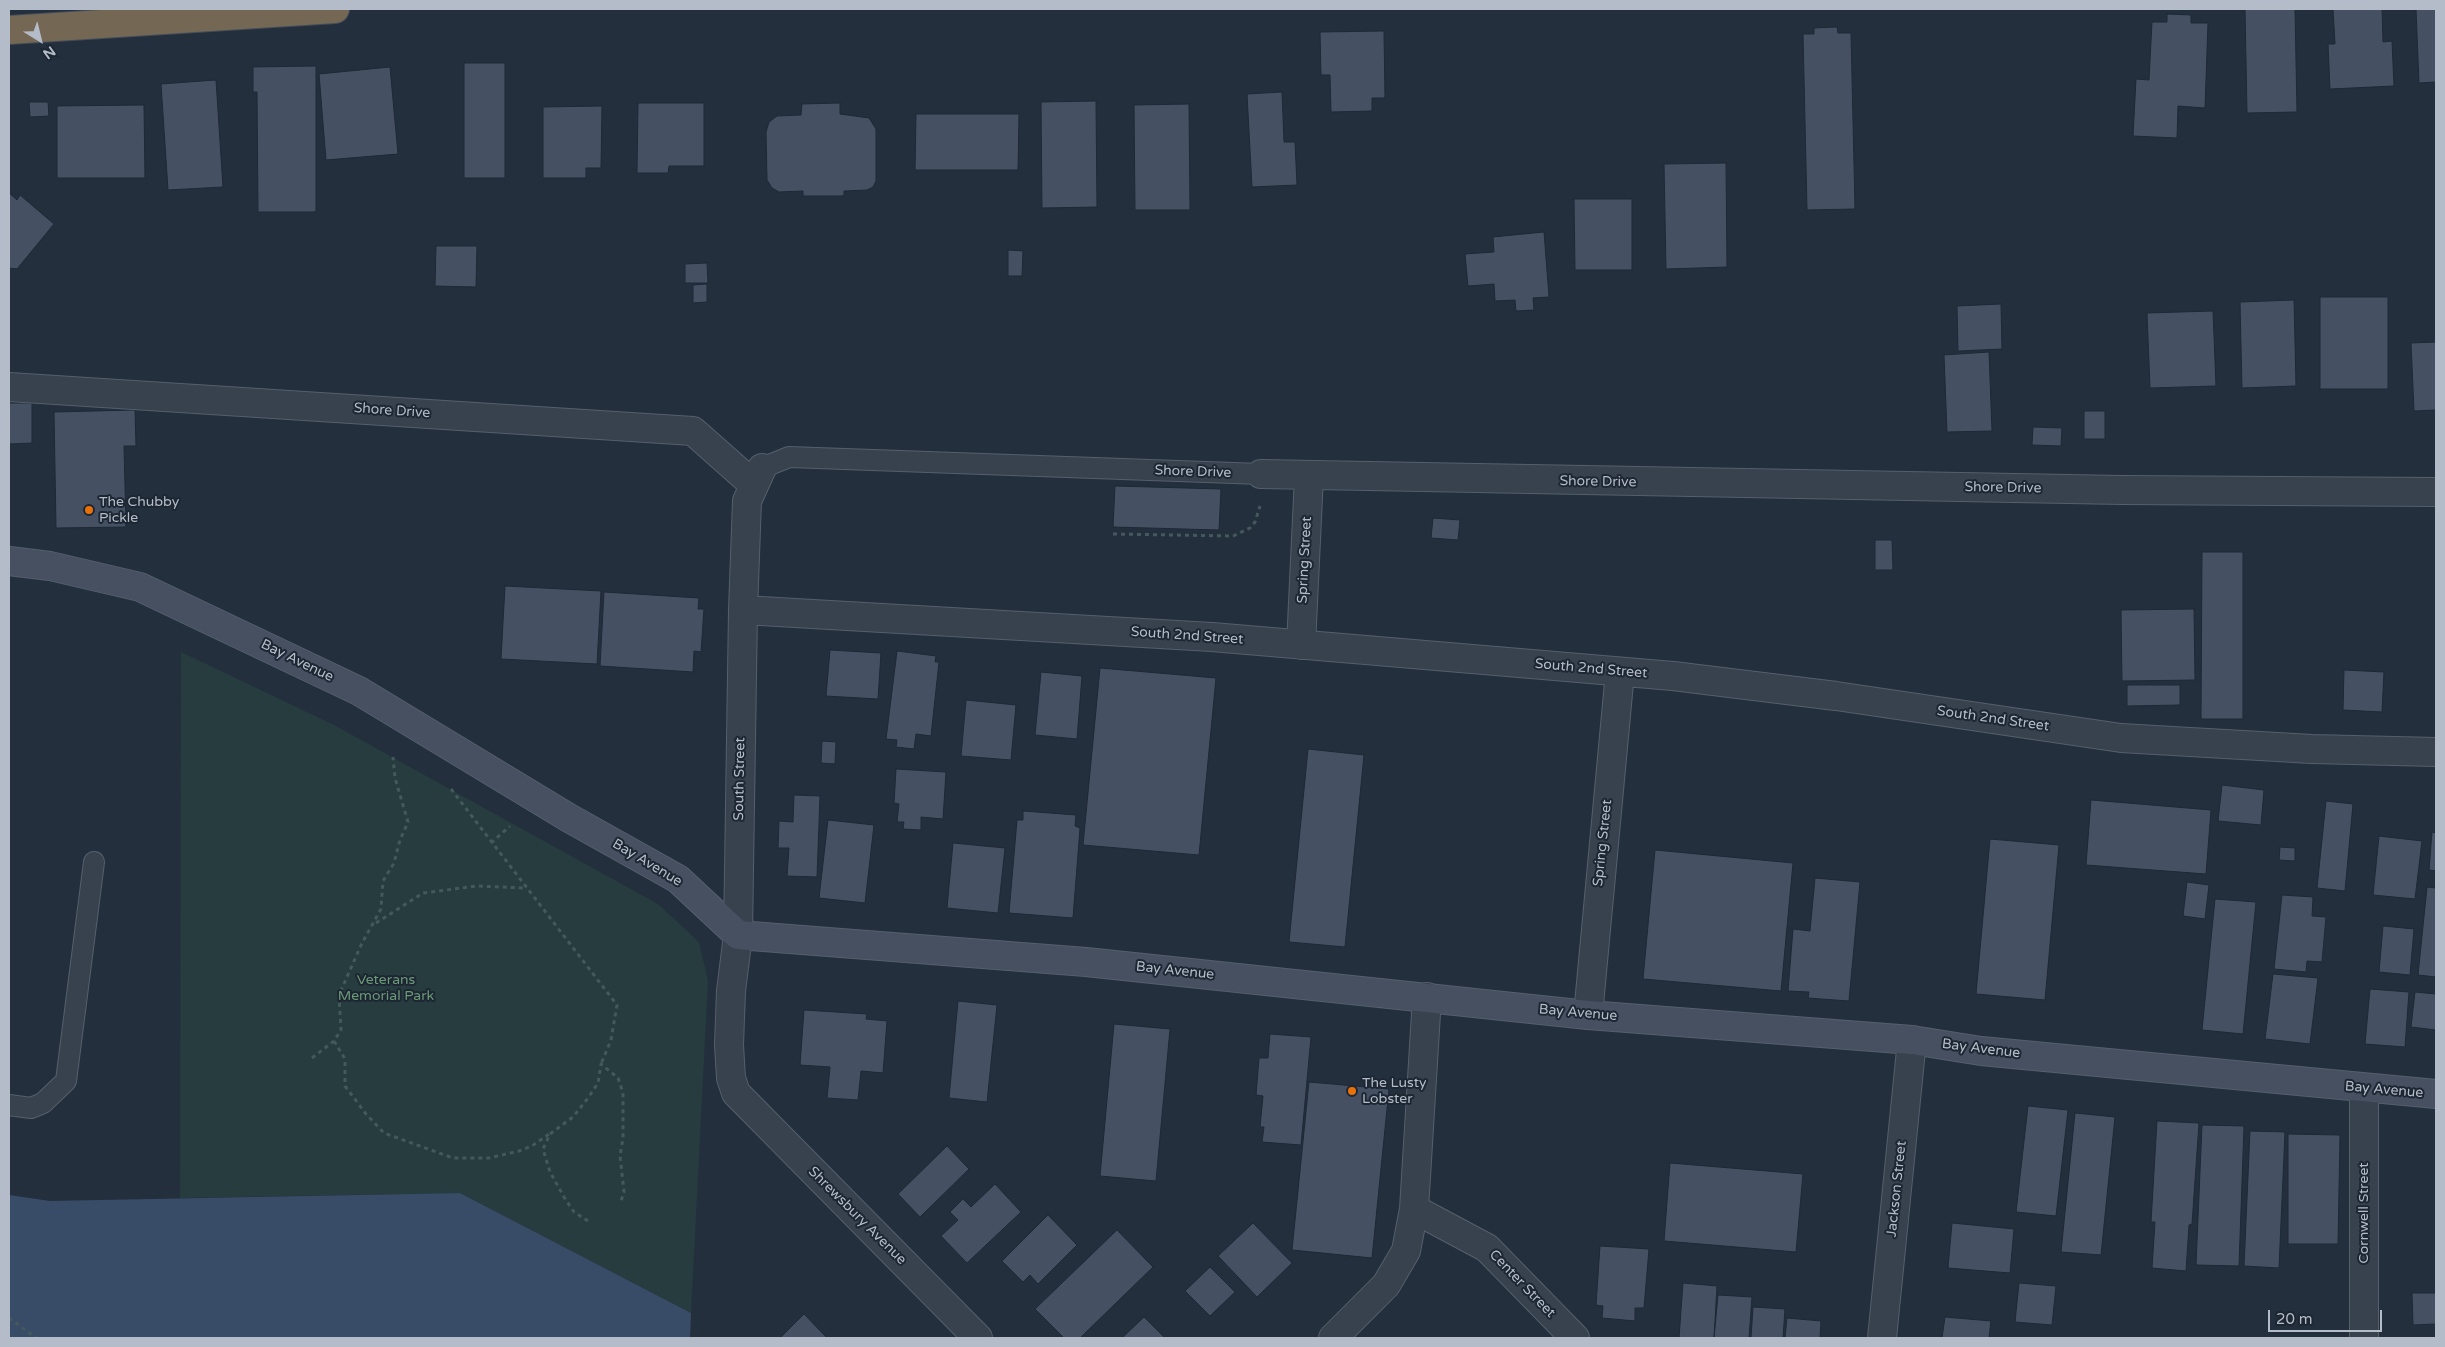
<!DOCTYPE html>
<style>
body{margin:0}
#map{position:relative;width:2445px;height:1347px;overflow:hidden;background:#242f3e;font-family:"Varela Round",sans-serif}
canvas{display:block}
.frame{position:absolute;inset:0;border:10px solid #b4bcc9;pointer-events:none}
.north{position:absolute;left:15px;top:15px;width:50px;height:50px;-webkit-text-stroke:4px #1d2633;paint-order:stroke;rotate:144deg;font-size:14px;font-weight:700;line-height:20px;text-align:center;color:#b4bcc9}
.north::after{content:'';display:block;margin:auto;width:18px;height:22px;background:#b4bcc9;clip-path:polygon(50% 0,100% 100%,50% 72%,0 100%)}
.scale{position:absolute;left:2268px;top:1310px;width:114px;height:22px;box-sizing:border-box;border:2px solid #b4bcc9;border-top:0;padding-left:6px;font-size:15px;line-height:18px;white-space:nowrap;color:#b4bcc9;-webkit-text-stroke:4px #1d2633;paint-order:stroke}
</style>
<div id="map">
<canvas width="2445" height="1347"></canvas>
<div class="frame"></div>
<div class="north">N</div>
<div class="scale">20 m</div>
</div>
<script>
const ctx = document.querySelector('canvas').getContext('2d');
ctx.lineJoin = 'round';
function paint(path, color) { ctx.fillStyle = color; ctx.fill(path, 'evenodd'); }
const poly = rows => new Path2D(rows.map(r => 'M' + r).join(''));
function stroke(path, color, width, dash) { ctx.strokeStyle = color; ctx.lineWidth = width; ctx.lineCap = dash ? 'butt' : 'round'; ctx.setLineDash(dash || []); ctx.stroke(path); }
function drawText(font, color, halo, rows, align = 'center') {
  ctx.font = font + ' "Varela Round",sans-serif'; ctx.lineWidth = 4; ctx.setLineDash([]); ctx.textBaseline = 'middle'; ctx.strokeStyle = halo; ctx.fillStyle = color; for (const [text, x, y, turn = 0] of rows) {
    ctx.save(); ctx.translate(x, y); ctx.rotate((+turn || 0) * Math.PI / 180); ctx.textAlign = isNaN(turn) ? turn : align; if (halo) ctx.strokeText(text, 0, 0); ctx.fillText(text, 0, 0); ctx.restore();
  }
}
paint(poly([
 [181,652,334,725,658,904,699,942,708,981,691,1313,460,1193,180,1198]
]), '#263c3f');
paint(poly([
 [460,1193,691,1313,690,1338,9,1338,9,1195,50,1201]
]), '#394c67');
const building = poly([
 [2245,9,2295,9,2297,112,2247,113,2245,9],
 [2333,9,2382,9,2383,42,2392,41,2394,86,2330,89,2328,44,2335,44,2333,9],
 [2416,9,2436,9,2436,82,2419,83,2416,9],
 [2167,14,2191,15,2191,23,2208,23,2205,108,2178,106,2177,138,2133,136,2136,79,2149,80,2152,22,2167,22,2167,14],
 [1837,27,1838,33,1851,33,1855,209,1807,210,1803,34,1814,34,1814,28,1837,27],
 [1384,31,1385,98,1372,98,1372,111,1331,112,1330,75,1321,75,1320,32,1384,31],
 [464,63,505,63,505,178,464,178,464,63],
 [316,66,316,212,258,212,257,92,253,92,253,67,316,66],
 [390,67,398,154,326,160,319,74,390,67],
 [216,80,223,187,168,190,161,84,216,80],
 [1282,92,1284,142,1295,142,1297,185,1252,187,1247,94,1282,92],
 [1096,101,1097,207,1042,208,1041,102,1096,101],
 [29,102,48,102,49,116,30,117,29,102],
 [638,103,704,103,704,166,669,166,668,173,637,173,638,103],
 [840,103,840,114,869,118,876,129,876,181,873,187,867,190,844,191,844,196,803,196,803,191,779,192,772,188,767,180,766,132,769,122,777,116,801,115,802,104,840,103],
 [1189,104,1190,210,1135,210,1134,105,1189,104],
 [144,105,145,178,57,178,57,106,144,105],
 [602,106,601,168,586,168,586,178,543,178,543,107,602,106],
 [916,114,1019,114,1018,170,915,170,916,114],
 [1726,163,1727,267,1666,269,1664,164,1726,163],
 [9,193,17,200,20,195,54,224,17,269,9,268,9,193],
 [1574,199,1632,199,1632,270,1575,270,1574,199],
 [1544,232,1549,297,1533,298,1534,310,1516,311,1515,300,1495,301,1494,284,1468,286,1465,254,1494,252,1493,237,1544,232],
 [436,246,477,246,476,287,435,286,436,246],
 [1008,250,1023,251,1022,276,1008,276,1008,250],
 [707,263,708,283,685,283,685,264,707,263],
 [707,284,707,302,693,303,693,285,707,284],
 [2320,297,2388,297,2388,389,2320,389,2320,297],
 [2294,300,2296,386,2242,388,2240,302,2294,300],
 [2001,304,2002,349,1958,351,1957,306,2001,304],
 [2213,311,2216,386,2150,388,2147,313,2213,311],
 [2436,342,2436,410,2414,411,2411,343,2436,342],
 [1989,352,1992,431,1947,432,1944,355,1989,352],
 [9,403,32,403,32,443,9,444,9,403],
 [135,410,136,446,124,446,126,527,56,528,54,412,135,410],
 [2084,411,2105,411,2105,439,2084,439,2084,411],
 [2033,427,2062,428,2061,446,2032,445,2033,427],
 [1115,486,1221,489,1219,530,1113,527,1115,486],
 [1433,518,1460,520,1458,540,1431,538,1433,518],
 [1875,540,1892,540,1893,570,1875,570,1875,540],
 [2202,552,2243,552,2243,719,2201,719,2202,552],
 [505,586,601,591,597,664,501,659,505,586],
 [604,592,699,598,698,609,704,609,701,652,694,651,693,672,600,666,604,592],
 [2194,609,2195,680,2122,681,2121,610,2194,609],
 [830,650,881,653,878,699,826,696,830,650],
 [897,651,936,656,935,662,939,662,931,736,916,734,914,749,896,747,897,740,886,739,897,651],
 [1100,668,1216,678,1199,855,1083,845,1100,668],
 [2344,670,2384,672,2382,712,2343,710,2344,670],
 [1041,672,1082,676,1077,739,1035,735,1041,672],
 [2127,685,2180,685,2180,705,2127,706,2127,685],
 [966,700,1016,705,1011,760,961,756,966,700],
 [822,741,836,742,835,764,821,763,822,741],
 [1308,749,1364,755,1345,947,1289,942,1308,749],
 [896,769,946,772,943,819,921,817,921,830,903,829,904,822,897,822,899,804,894,803,896,769],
 [2222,785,2264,790,2261,825,2218,821,2222,785],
 [794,795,820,796,817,877,787,876,789,848,778,848,779,821,793,822,794,795],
 [2091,800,2211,810,2206,874,2086,865,2091,800],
 [2326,801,2353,804,2345,891,2317,888,2326,801],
 [1023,811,1076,815,1075,826,1080,828,1073,918,1009,913,1017,820,1023,820,1023,811],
 [828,820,874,825,865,903,819,898,828,820],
 [2432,832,2436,833,2436,871,2429,870,2432,832],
 [2379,836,2422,841,2415,899,2373,895,2379,836],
 [1990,839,2059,845,2045,1000,1976,994,1990,839],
 [953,843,1005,848,998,913,947,908,953,843],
 [2280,847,2295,848,2295,861,2279,860,2280,847],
 [1655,850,1793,863,1781,991,1643,979,1655,850],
 [1815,878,1860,882,1849,1001,1808,998,1809,992,1788,991,1793,929,1810,931,1815,878],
 [2187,882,2209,885,2205,919,2183,916,2187,882],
 [2427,887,2436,888,2436,977,2418,975,2427,887],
 [2282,895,2313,897,2312,916,2326,917,2322,962,2307,961,2306,972,2274,969,2282,895],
 [2215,899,2256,902,2243,1034,2202,1030,2215,899],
 [2383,926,2414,929,2410,975,2379,972,2383,926],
 [2273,974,2318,978,2310,1044,2265,1039,2273,974],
 [2370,989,2409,992,2405,1047,2365,1044,2370,989],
 [2415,992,2436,994,2436,1030,2411,1027,2415,992],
 [958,1001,997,1005,987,1102,949,1098,958,1001],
 [804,1010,867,1014,866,1019,887,1021,883,1073,861,1071,858,1100,827,1098,830,1067,800,1065,804,1010],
 [1114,1024,1170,1029,1156,1181,1100,1176,1114,1024],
 [1270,1034,1311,1037,1301,1145,1262,1142,1264,1127,1260,1127,1263,1096,1256,1095,1259,1058,1268,1058,1270,1034],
 [1309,1082,1389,1089,1372,1258,1292,1250,1309,1082],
 [2028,1106,2068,1110,2056,1216,2016,1212,2028,1106],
 [2075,1113,2115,1117,2101,1255,2061,1252,2075,1113],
 [2157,1121,2199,1123,2192,1224,2189,1225,2186,1271,2152,1268,2155,1222,2151,1222,2157,1121],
 [2202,1125,2244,1126,2239,1266,2196,1265,2202,1125],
 [2250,1131,2285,1132,2279,1268,2244,1266,2250,1131],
 [2288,1134,2340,1135,2338,1244,2288,1244,2288,1134],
 [947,1146,969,1169,920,1217,898,1194,947,1146],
 [1670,1163,1803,1174,1796,1252,1664,1241,1670,1163],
 [995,1184,1021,1212,967,1263,941,1236,958,1220,950,1212,963,1199,971,1207,995,1184],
 [1048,1215,1077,1245,1038,1284,1030,1275,1023,1282,1002,1261,1048,1215],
 [1253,1223,1292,1263,1257,1297,1218,1256,1253,1223],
 [1952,1223,2014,1229,2010,1273,1948,1268,1952,1223],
 [1117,1230,1153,1267,1080,1338,1064,1338,1035,1309,1117,1230],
 [1600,1246,1649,1249,1644,1308,1635,1308,1635,1321,1602,1318,1603,1306,1596,1305,1600,1246],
 [1210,1267,1235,1292,1210,1316,1185,1291,1210,1267],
 [1683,1283,1717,1286,1714,1338,1679,1338,1683,1283],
 [2019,1283,2056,1286,2052,1325,2015,1322,2019,1283],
 [2412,1293,2436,1293,2436,1324,2413,1325,2412,1293],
 [1718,1295,1752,1297,1749,1338,1714,1338,1718,1295],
 [1753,1307,1785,1309,1783,1338,1751,1338,1753,1307],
 [804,1314,827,1338,780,1338,804,1314],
 [1144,1317,1165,1338,1122,1338,1144,1317],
 [1945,1317,1991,1321,1989,1338,1942,1338,1945,1317],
 [1787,1318,1821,1321,1820,1338,1785,1338,1787,1318]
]);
paint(building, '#455162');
stroke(building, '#1f2835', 1);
const lane = poly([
 [762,468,789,457,1261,474],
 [9,1105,31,1108,43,1103,66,1081,94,862]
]);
const street = poly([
 [9,387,693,431,754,485],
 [762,468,747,501,743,610,738,935,731,991,729,1045,731,1078,736,1093,978,1338],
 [1261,474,2122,490,2436,492],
 [743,610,1212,637,1673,676,1836,696,2121,738,2312,749,2436,752],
 [1301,645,1309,476],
 [1427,997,1414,1209,1487,1248,1575,1338],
 [1588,1015,1620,672],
 [1333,1338,1386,1285,1406,1251,1414,1209],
 [1882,1338,1912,1040],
 [2364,1338,2364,1089]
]);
const secondary = poly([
 [9,561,50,566,140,587,359,691,569,818,678,879,738,935,1086,962,1588,1015,1912,1040,1981,1051,2436,1094]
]);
const highway = poly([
 [9,30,335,9]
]);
stroke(lane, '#565f6c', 22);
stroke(street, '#565f6c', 30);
stroke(secondary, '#565f6c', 30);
stroke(highway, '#434c59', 30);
stroke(poly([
 [1113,534,1233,536,1250,528,1255,522,1260,506],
 [451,789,617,1005,611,1040,601,1064],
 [491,843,510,826],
 [376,923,423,893,477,886,525,888],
 [334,1041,345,1059,345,1086,366,1114,384,1133,453,1158,489,1158,519,1151,532,1146,549,1134],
 [312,1058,334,1041,341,1030,339,995,362,943,381,909,383,881,394,863,400,840,408,822,395,778,393,757],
 [588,1221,574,1212,564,1197,550,1172,543,1149,550,1134,573,1117,588,1098,598,1083,601,1064,618,1078,623,1093,623,1138,620,1156,624,1192,620,1204],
 [9,1318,36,1338]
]), '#44595c', 3, [4, 4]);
stroke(lane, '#38414e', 20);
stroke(street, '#38414e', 28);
stroke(secondary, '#465061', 28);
stroke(highway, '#746855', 28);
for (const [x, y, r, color] of [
 [89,510,5,"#e8710a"],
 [1352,1091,5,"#e8710a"]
]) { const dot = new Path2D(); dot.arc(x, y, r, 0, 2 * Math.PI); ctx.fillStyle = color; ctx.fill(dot); stroke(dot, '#1d2633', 2); }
drawText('14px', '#b4bcc9', '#1d2633', [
 ["Shore Drive",392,411,4],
 ["Shore Drive",1193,472,2],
 ["Shore Drive",1598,482,1],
 ["Shore Drive",2003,488,1],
 ["Spring Street",1305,560,-87],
 ["South 2nd Street",1187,636,4],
 ["Bay Avenue",297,661,26],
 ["South 2nd Street",1591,669,5],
 ["South 2nd Street",1993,719,8],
 ["South Street",740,779,-89],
 ["Spring Street",1603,843,-84],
 ["Bay Avenue",647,863,31],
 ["Bay Avenue",1175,971,6],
 ["Bay Avenue",1578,1013,5],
 ["Bay Avenue",1981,1049,7],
 ["Bay Avenue",2384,1090,5],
 ["Jackson Street",1897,1189,-84],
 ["Cornwell Street",2364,1213,-90],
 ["Shrewsbury Avenue",857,1216,45],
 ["Center Street",1522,1284,46]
]);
drawText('14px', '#b4bcc9', '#1d2633', [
 ["The Chubby",99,502],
 ["Pickle",99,518],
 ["The Lusty",1362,1083],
 ["Lobster",1362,1099]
], 'left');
drawText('14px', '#6b9a76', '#1d2633', [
 ["Veterans",386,980],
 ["Memorial Park",386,996]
]);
</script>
